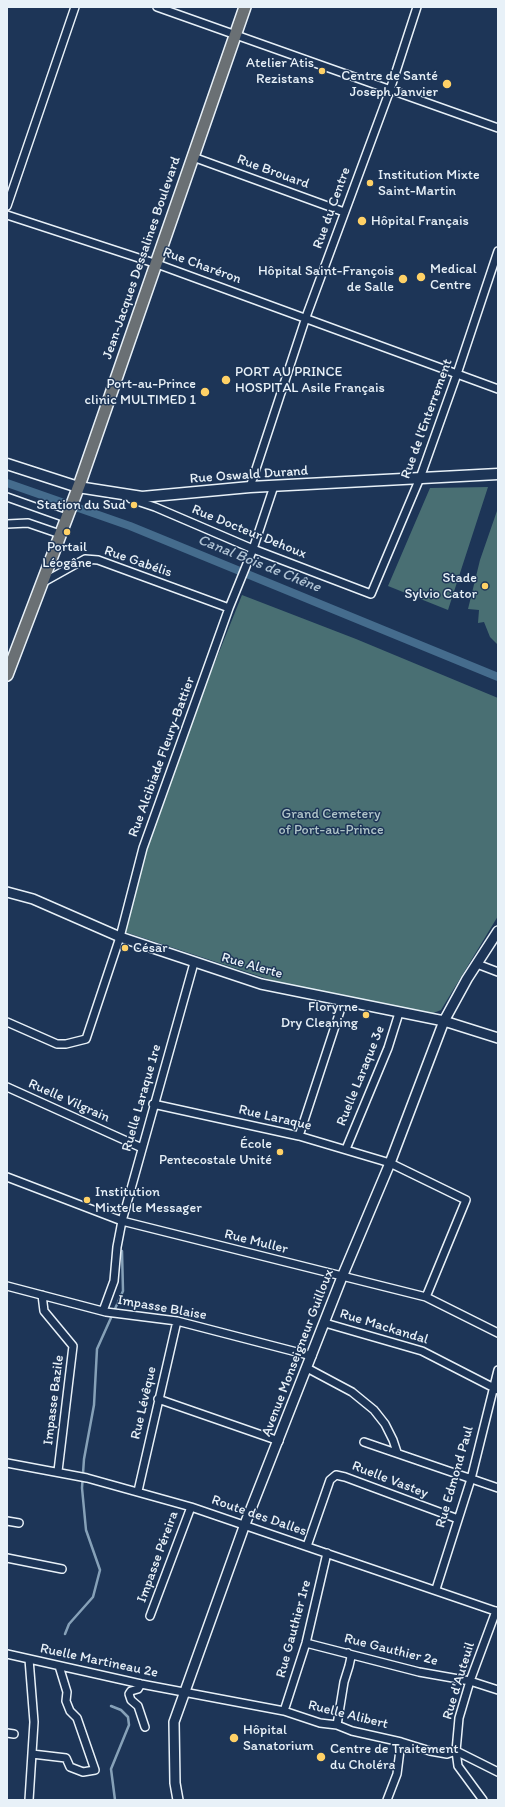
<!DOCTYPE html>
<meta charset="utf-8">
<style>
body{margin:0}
#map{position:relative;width:505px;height:1807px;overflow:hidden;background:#1d3557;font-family:Itim,sans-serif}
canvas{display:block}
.frame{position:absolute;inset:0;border:8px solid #e8f1f8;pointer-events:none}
</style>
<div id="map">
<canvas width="505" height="1807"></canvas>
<div class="frame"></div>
</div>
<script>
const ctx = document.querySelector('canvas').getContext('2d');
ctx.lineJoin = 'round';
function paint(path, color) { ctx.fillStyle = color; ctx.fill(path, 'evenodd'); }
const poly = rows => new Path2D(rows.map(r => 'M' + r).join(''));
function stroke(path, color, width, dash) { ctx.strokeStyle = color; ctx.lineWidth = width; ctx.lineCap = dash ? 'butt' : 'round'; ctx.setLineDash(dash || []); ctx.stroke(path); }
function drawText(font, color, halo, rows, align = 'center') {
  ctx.font = font + ' Itim,sans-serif'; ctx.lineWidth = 3; ctx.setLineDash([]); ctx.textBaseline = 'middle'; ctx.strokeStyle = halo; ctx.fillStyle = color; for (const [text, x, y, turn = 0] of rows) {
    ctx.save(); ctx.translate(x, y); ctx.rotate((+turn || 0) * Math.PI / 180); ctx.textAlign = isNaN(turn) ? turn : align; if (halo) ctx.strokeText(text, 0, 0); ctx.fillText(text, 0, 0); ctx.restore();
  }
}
paint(poly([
 [488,487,448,610,388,586,430,488],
 [498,508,498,645,490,637,484,622,478,623,479,610,468,609,480,560],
 [242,595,356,639,498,698,498,916,441,1010,431,1014,280,983,125,932,142,862,170,774]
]), '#496f73');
stroke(poly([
 [65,1634,69,1624,93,1597,100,1570,86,1530,82,1488,84,1459,94,1405,97,1349,123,1291,122,1251],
 [111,1706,121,1710,128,1717,129,1725,111,1769,115,1800]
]), '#86a1b8', 2.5);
stroke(poly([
 [7,483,130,526,498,677]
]), '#456c8d', 8);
const minor = poly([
 [157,7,498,128],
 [193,157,344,212],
 [7,206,75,7],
 [7,215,157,264,498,389],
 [250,487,306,317,390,90,417,7],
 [7,497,66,518],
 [131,499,155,507,253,549,371,594,420,478,457,374,498,251],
 [7,524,28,523,60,534],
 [42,583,85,559,98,560,229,608],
 [477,964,498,972],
 [7,1022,57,1044,66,1044,86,1039,120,937,143,848,229,608,253,549,274,486],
 [7,1087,142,1148],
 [153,1104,299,1136,390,1163,466,1200,426,1297],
 [299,1136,343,1002],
 [346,1149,388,1048,399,1013],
 [7,1177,122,1221,426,1297,498,1333],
 [7,1286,106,1312,177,1321,312,1356],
 [42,1295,44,1311,73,1346,58,1471],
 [103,1311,114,1281,117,1247,122,1221,194,963],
 [325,1323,422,1351,498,1390],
 [307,1368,352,1392,374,1410,385,1424,393,1440,397,1452],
 [158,1399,279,1441],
 [364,1442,498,1488],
 [7,1463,87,1478,191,1507,498,1612],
 [138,1491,177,1321],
 [7,1521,19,1523],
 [307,1546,330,1480,336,1475,345,1477,458,1519],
 [7,1558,62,1569],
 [436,1589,471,1479,498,1370],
 [150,1616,191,1507],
 [306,1643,419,1672,470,1681,498,1690],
 [7,1654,141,1684,284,1711,320,1723,337,1725,352,1731,401,1742,430,1751,447,1754,456,1751,498,1772],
 [141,1684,138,1689,131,1691,129,1694,131,1700,138,1706,145,1727],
 [284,1711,306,1643,327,1553],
 [337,1725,344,1682,349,1666,351,1657,348,1653],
 [7,1733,14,1734],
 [32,1754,66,1758,70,1767,83,1772,95,1770,77,1718,70,1711,66,1701,67,1692,59,1666],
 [29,1800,34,1722,29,1659],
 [387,1800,397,1774,401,1742],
 [483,1800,458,1766,456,1751,459,1718,470,1681,496,1611]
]);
const tertiary = poly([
 [7,892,33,899,120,937,261,984,444,1021,498,1038],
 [178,1800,175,1783,174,1722,245,1524,342,1277,390,1163,444,1021,467,979,498,931]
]);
const secondary = poly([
 [7,464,78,487,142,497,250,487,498,474]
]);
const primary = poly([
 [7,675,80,483,245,7]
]);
stroke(minor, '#e8f1f8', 10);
stroke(tertiary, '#e8f1f8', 12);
stroke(secondary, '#e8f1f8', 13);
stroke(primary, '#e8f1f8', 14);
stroke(minor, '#1d3557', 7);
stroke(tertiary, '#1d3557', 9);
stroke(secondary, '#1d3557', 10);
stroke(primary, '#6a7074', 11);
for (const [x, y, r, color] of [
 [322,71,4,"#ffd166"],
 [447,84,5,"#ffd166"],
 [370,183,4,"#ffd166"],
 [362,221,5,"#ffd166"],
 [421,277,5,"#ffd166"],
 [403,279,5,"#ffd166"],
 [226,380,5,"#ffd166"],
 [205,392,5,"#ffd166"],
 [134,505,4,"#ffd166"],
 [67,532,4,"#ffd166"],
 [485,586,4,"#ffd166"],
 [125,948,4,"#ffd166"],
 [366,1015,4,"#ffd166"],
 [280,1152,4,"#ffd166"],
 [87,1200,4,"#ffd166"],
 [234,1738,5,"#ffd166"],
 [321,1757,5,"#ffd166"]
]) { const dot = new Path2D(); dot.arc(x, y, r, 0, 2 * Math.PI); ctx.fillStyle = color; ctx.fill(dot); stroke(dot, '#1d3557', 1.5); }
drawText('14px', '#e8f1f8', '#1d3557', [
 ["Atelier Atis",314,63],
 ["Rezistans",314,79],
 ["Centre de Santé",438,76],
 ["Joseph Janvier",438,92],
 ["Institution Mixte",378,175,"left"],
 ["Saint-Martin",378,191,"left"],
 ["Hôpital Français",371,221,"left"],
 ["Medical",430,269,"left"],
 ["Centre",430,285,"left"],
 ["Hôpital Saint-François",394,271],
 ["de Salle",394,287],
 ["PORT AU PRINCE",235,372,"left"],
 ["HOSPITAL Asile Français",235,388,"left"],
 ["Port-au-Prince",196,384],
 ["clinic MULTIMED 1",196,400],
 ["Station du Sud",126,505],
 ["Portail",67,547,"center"],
 ["Léogâne",67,563,"center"],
 ["Stade",477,578],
 ["Sylvio Cator",477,594],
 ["César",133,948,"left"],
 ["Floryrne",358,1007],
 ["Dry Cleaning",358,1023],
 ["École",272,1144],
 ["Pentecostale Unité",272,1160],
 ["Institution",95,1192,"left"],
 ["Mixte le Messager",95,1208,"left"],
 ["Hôpital",243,1730,"left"],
 ["Sanatorium",243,1746,"left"],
 ["Centre de Traitement",330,1749,"left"],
 ["du Choléra",330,1765,"left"]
], 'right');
drawText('14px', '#e8f1f8', '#1d3557', [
 ["Rue Brouard",273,172,20],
 ["Rue du Centre",332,208,-70],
 ["Jean-Jacques Dessalines Boulevard",142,258,-71],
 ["Rue Charéron",202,266,20],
 ["Rue de l'Enterrement",427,419,-70],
 ["Rue Oswald Durand",249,475,-4],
 ["Rue Docteur Dehoux",249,532,22],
 ["Rue Gabélis",138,562,19],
 ["Rue Alcibiade Fleury-Battier",162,757,-70],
 ["Rue Alerte",252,966,16],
 ["Ruelle Laraque 3e",361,1076,-68],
 ["Ruelle Laraque 1re",142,1098,-74],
 ["Ruelle Vilgrain",69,1101,24],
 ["Rue Laraque",275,1118,13],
 ["Rue Muller",256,1242,14],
 ["Impasse Blaise",162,1308,10],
 ["Rue Mackandal",384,1327,17],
 ["Avenue Monseigneur Guilloux",298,1353,-69],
 ["Impasse Bazile",54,1400,-83],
 ["Rue Lévêque",144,1403,-77],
 ["Rue Edmond Paul",455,1477,-74],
 ["Ruelle Vastey",390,1480,21],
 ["Route des Dalles",259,1516,19],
 ["Impasse Péreira",158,1557,-70],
 ["Rue Gauthier 1re",294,1629,-75],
 ["Rue Gauthier 2e",391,1650,14],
 ["Ruelle Martineau 2e",99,1661,12],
 ["Rue d'Auteuil",459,1681,-73],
 ["Ruelle Alibert",348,1715,14]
]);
drawText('14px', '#b0c4c9', '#1d3557', [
 ["Grand Cemetery",331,814],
 ["of Port-au-Prince",331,830]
]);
drawText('italic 15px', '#afc2d3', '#1d3557', [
 ["Canal Bois de Chêne",259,564,22]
]);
</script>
